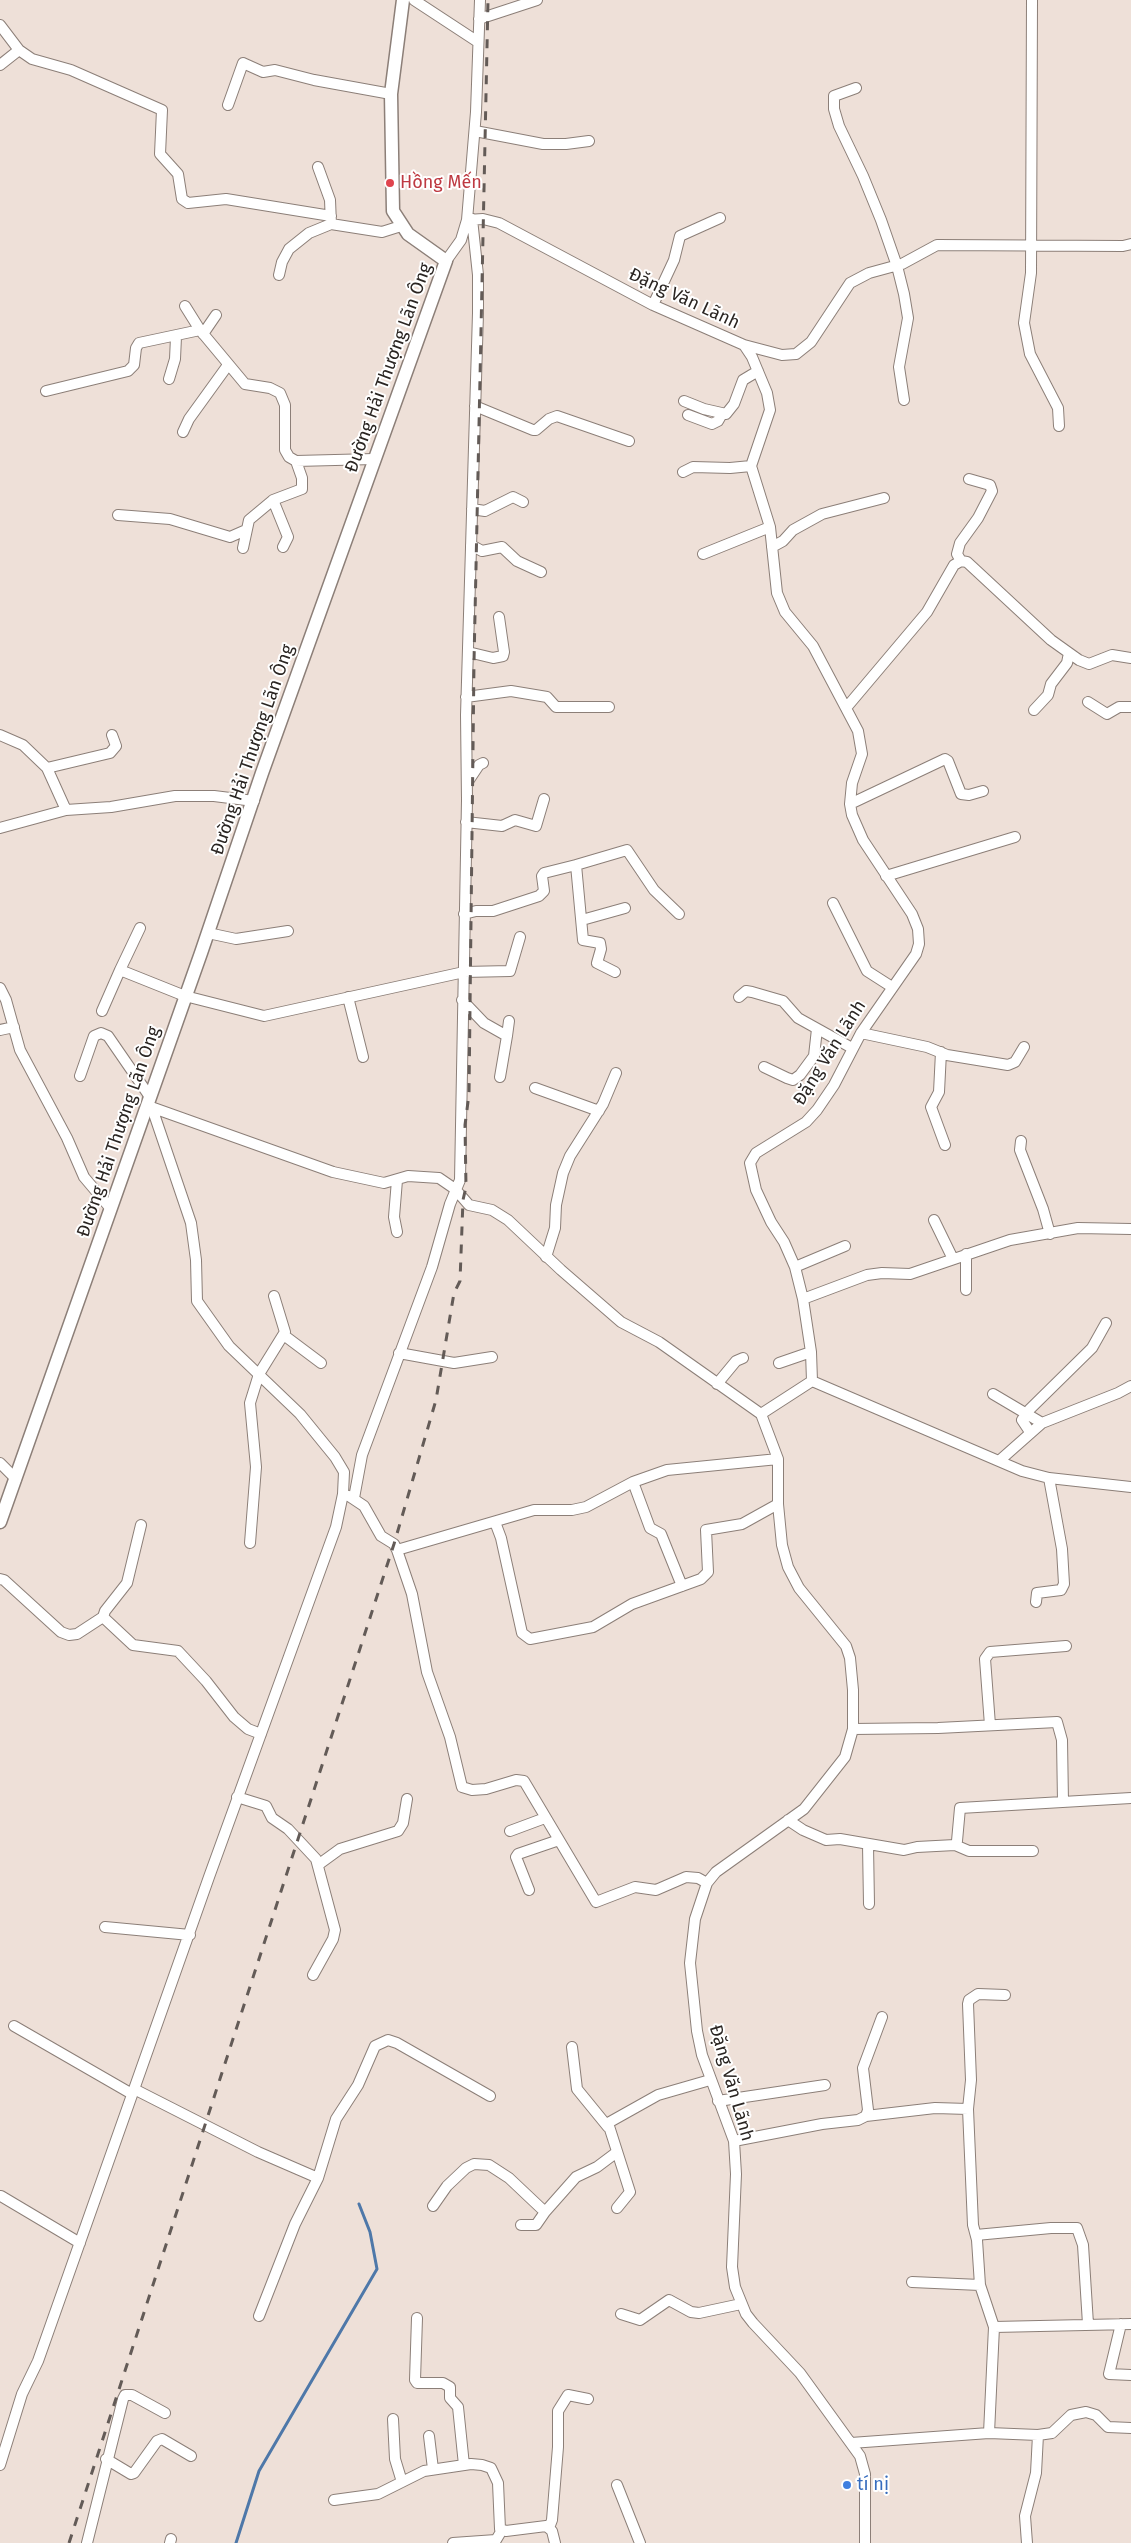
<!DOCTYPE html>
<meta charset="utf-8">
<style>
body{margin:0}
canvas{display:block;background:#eee0d8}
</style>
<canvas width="1131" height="2543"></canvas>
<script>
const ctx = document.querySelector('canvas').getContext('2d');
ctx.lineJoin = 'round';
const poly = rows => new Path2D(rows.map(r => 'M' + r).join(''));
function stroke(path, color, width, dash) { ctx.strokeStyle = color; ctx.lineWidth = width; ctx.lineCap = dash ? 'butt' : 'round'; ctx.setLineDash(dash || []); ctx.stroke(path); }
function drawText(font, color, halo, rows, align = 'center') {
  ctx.font = font + ' "Fira Sans",sans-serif'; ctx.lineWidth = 4; ctx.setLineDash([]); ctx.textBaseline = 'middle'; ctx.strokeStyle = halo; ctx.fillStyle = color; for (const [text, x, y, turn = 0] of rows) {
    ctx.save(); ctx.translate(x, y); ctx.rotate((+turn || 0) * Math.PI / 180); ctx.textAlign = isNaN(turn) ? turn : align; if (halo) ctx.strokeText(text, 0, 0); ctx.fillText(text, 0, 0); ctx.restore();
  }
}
stroke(poly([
 [236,2543,259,2471,377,2269,370,2232,359,2204]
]), '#4e78a9', 3);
const minor = poly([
 [414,0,478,42],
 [1032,0,1031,273,1024,323,1030,354,1058,408,1059,426],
 [479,19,537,0],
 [0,25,19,50,32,59,71,70,162,110,160,154,178,174,182,199,188,203,226,199,331,216],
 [0,65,19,50],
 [856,88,834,96,834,109,839,126,863,176,881,220,897,266,904,294,908,318,899,367,904,400],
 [228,105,243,63,263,72,275,70,314,80,391,94],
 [475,131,543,144,566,144,589,141],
 [318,167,330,200,331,224,382,232,401,226],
 [467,220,483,219,499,223,653,305,744,345,752,357,767,393,770,410,751,466,770,527,777,593,785,612,813,646,858,731,862,754,852,783,850,804,852,815,863,840,912,914,918,929,919,944,916,954,861,1033,834,1085,817,1110,806,1122,756,1153,750,1163,756,1190,771,1222,784,1242,795,1267,803,1299,811,1352,812,1381,761,1414,778,1459,778,1504,782,1545,788,1567,799,1588,846,1646,850,1658,853,1690,853,1729,845,1757,804,1809,716,1872,707,1883,695,1919,690,1963,697,2031,702,2055,734,2141,736,2174,732,2267,735,2287,746,2314,753,2323,800,2373,860,2456,865,2474,865,2543],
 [446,261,461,240,467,220,476,112,480,0],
 [279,275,282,262,289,249,309,233,331,224],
 [653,305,674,260,680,236,720,218],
 [185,306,200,330],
 [203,334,216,315],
 [744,345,782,355,796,354,811,342,850,283,869,273,902,264,937,245,1123,246,1131,244],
 [169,379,175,359,176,337],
 [46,391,128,371,134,365,136,348,139,343,200,330,245,384,270,388,280,393,285,405,285,450,289,457,296,461,374,459],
 [684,401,704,409,726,414,734,404,743,380,758,371],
 [475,406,533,430,536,430,549,419,557,416,629,441],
 [688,415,712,424,718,421,722,414],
 [183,432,189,419,228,365],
 [683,472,693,467,730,468,751,466],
 [273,500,288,537,283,547],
 [472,509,485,511,513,497,523,502],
 [118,515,170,519,230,537,246,530],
 [471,545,482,551,502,547,517,561,541,572],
 [772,547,783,541,793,530,822,514,884,498],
 [243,548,249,520,273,500,302,489,302,478,296,461],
 [703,554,770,527],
 [961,561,957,554,960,543,978,518,992,491,990,485,969,479],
 [468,652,493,658,503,656,504,652,499,617],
 [466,697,511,691,547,697,556,707,609,707],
 [1088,702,1107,714,1119,707,1131,707],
 [846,708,927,612,954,565,961,561,967,562,1051,640,1079,660,1089,664,1112,655,1131,658],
 [1034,710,1048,695,1051,684,1067,663,1069,653],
 [0,735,23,745,47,768,66,810,111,807,175,796,214,796,254,801],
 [47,768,110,753,116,746,112,735],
 [467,783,479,765,483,763],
 [850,804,945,759,948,761,961,794,969,795,983,791],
 [466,822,502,826,515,820,536,826,544,799],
 [0,828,66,810],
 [576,865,627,850,654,890,679,914],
 [886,876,1015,837],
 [833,903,867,971,892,987],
 [464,914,476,911,493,911,539,896,544,891,542,876,544,873,576,865,583,940,600,943,601,949,597,963,615,972],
 [582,920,625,908],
 [140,928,120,970,185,996,264,1016,464,972,510,971,520,937],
 [208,933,236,939,288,931],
 [0,988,6,1000,20,1050,67,1138,84,1177,111,1209],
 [348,997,363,1057],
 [739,997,746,991,752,992,783,1001,798,1018,852,1048],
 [462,1000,484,1023,507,1036,509,1021],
 [102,1011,120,970],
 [0,1030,14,1027],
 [861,1033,927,1047,947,1055,1008,1065,1015,1062,1024,1047],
 [941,1052,939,1092,931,1107,945,1145],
 [764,1067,787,1078,793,1080,800,1075,814,1056,817,1029],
 [80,1076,94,1036,101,1033,108,1036,150,1097],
 [500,1077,507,1036],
 [535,1088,599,1111],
 [148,1106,333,1172,384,1183,408,1176,439,1178,455,1189,469,1205,492,1210,508,1220,561,1270,621,1322,659,1342,761,1414],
 [1021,1141,1020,1150,1043,1209,1050,1234],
 [397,1180,394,1217,397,1232],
 [934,1220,953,1259],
 [546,1257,555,1228,556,1205,563,1173,570,1156,603,1104,616,1073],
 [795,1267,845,1246],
 [966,1290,966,1254],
 [803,1299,867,1275,882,1273,910,1274,1010,1240,1078,1228,1131,1229],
 [285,1336,321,1363],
 [399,1353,454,1363,492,1357],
 [779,1363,811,1352],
 [812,1381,1022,1471,1049,1478,1131,1487],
 [717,1384,736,1361,743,1358],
 [993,1394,1042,1423],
 [1030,1432,1022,1420,1030,1409,1092,1348,1106,1323],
 [999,1461,1042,1423,1118,1393,1131,1386],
 [0,1463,16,1479],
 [633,1482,650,1528,661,1534,682,1586],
 [349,1496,364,1506,381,1536,394,1544,397,1550,412,1594,427,1672,450,1737,462,1787,472,1790,486,1789,516,1780,524,1781,596,1902,635,1887,656,1890,686,1877,698,1878,707,1883],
 [354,1498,362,1455,432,1267,450,1204,460,1180,467,800,466,715,478,313,478,275,472,219],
 [495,1522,501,1538,522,1633,530,1639,593,1627,632,1604,701,1579,708,1572,706,1530,742,1524,778,1504],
 [141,1525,127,1583,105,1611,103,1617,133,1645,178,1651,206,1681,234,1717,248,1729,261,1734],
 [250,1543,256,1467,250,1403,259,1374,285,1332,274,1296],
 [397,1550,534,1510,572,1510,586,1507,633,1482,667,1470,778,1459],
 [0,1579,4,1580,61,1632,69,1635,77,1634,103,1617],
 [1036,1602,1037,1593,1061,1590,1064,1584,1062,1549,1049,1478],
 [990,1725,985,1659,990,1652,1066,1646],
 [853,1729,938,1728,1057,1722,1062,1740,1063,1802],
 [237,1797,266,1806,272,1818,288,1829,316,1859,335,1930,333,1939,313,1975],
 [788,1820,803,1830,826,1840,840,1839,904,1850,917,1847,955,1845,957,1841,960,1808,1131,1798],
 [510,1831,545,1818],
 [868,1845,869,1904],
 [955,1845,969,1851,1033,1851],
 [318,1865,340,1849,398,1831,403,1823,407,1799],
 [529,1890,516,1857,518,1854,559,1840],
 [105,1927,190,1935],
 [14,2026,132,2094],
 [572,2047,577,2089,608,2127],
 [134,2089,258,2152,318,2178],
 [718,2101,825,2085],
 [866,2116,868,2110,863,2068,882,2017],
 [734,2141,822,2124,858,2120,866,2116,935,2108,968,2109],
 [1,2196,80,2243],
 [433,2206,447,2186,466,2168,474,2164,489,2165,509,2178,545,2212,536,2225,521,2225],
 [617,2208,630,2192,608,2123,658,2095,710,2080],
 [545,2212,576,2177,597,2167,617,2152],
 [976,2235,1051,2228,1077,2228,1083,2245,1088,2324],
 [912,2282,980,2285],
 [621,2314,640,2320,669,2300,691,2312,699,2313,741,2304],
 [259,2316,295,2224,318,2178,336,2119,358,2085,375,2046,388,2040,397,2043,490,2096],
 [417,2318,415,2380,417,2383,443,2383,450,2387,450,2398,458,2407,464,2465],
 [1121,2324,1109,2374,1131,2375],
 [994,2327,1131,2324],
 [393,2419,395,2459,402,2482],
 [989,2433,994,2327,980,2285,977,2240,973,2225,968,2109,971,2080,968,2004,969,2000,978,1994,1005,1995],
 [429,2436,433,2469],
 [851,2443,989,2433,1038,2435,1052,2433,1071,2415,1086,2412,1096,2415,1108,2427,1131,2428],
 [106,2459,131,2474,134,2473,157,2441,162,2439,191,2456],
 [0,2465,22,2394,38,2361,209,1877,336,1527,343,1494,344,1472,335,1457,300,1414,229,1346,197,1301,196,1260,191,1223,152,1108],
 [617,2485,640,2543],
 [334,2500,378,2494,424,2471,471,2464,482,2465,491,2468,498,2483,500,2529,506,2531,546,2526,552,2531,555,2543],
 [549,2528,552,2520,558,2447,558,2411,568,2395,588,2399],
 [87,2543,123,2399,125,2395,132,2395,165,2413],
 [170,2543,171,2539],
 [453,2543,496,2540,502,2530],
 [1027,2543,1025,2516,1036,2473,1038,2435]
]);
const tertiary = poly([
 [0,1522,201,953,262,773,446,261,408,234,393,211,391,94,403,0]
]);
stroke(minor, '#8c7f78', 12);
stroke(tertiary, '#8c7f78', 15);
stroke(minor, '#fff', 10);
stroke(tertiary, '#fff', 12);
stroke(poly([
 [69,2543,394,1544,436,1400,454,1293,460,1281,463,1200,466,1187,465,1125,469,1094,474,662,488,0]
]), '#635b57', 3, [9, 9]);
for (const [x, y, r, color] of [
 [390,183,5,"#e0444e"],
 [847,2485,5,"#3f7fe0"]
]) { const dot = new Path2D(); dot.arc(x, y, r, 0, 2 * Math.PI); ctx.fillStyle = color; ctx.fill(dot); stroke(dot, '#fff', 2); }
drawText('18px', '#be3a42', '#fff', [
 ["Hồng Mến",400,183]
], 'left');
drawText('18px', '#2a2522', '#fff', [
 ["Đặng Văn Lãnh",684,299,25],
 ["Đường Hải Thượng Lãn Ông",389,368,-70],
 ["Đường Hải Thượng Lãn Ông",253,750,-71],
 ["Đặng Văn Lãnh",830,1053,-58],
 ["Đường Hải Thượng Lãn Ông",119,1132,-71],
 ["Đặng Văn Lãnh",731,2083,74]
]);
drawText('18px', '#366cbe', '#fff', [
 ["tí nị",857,2485]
], 'left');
</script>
